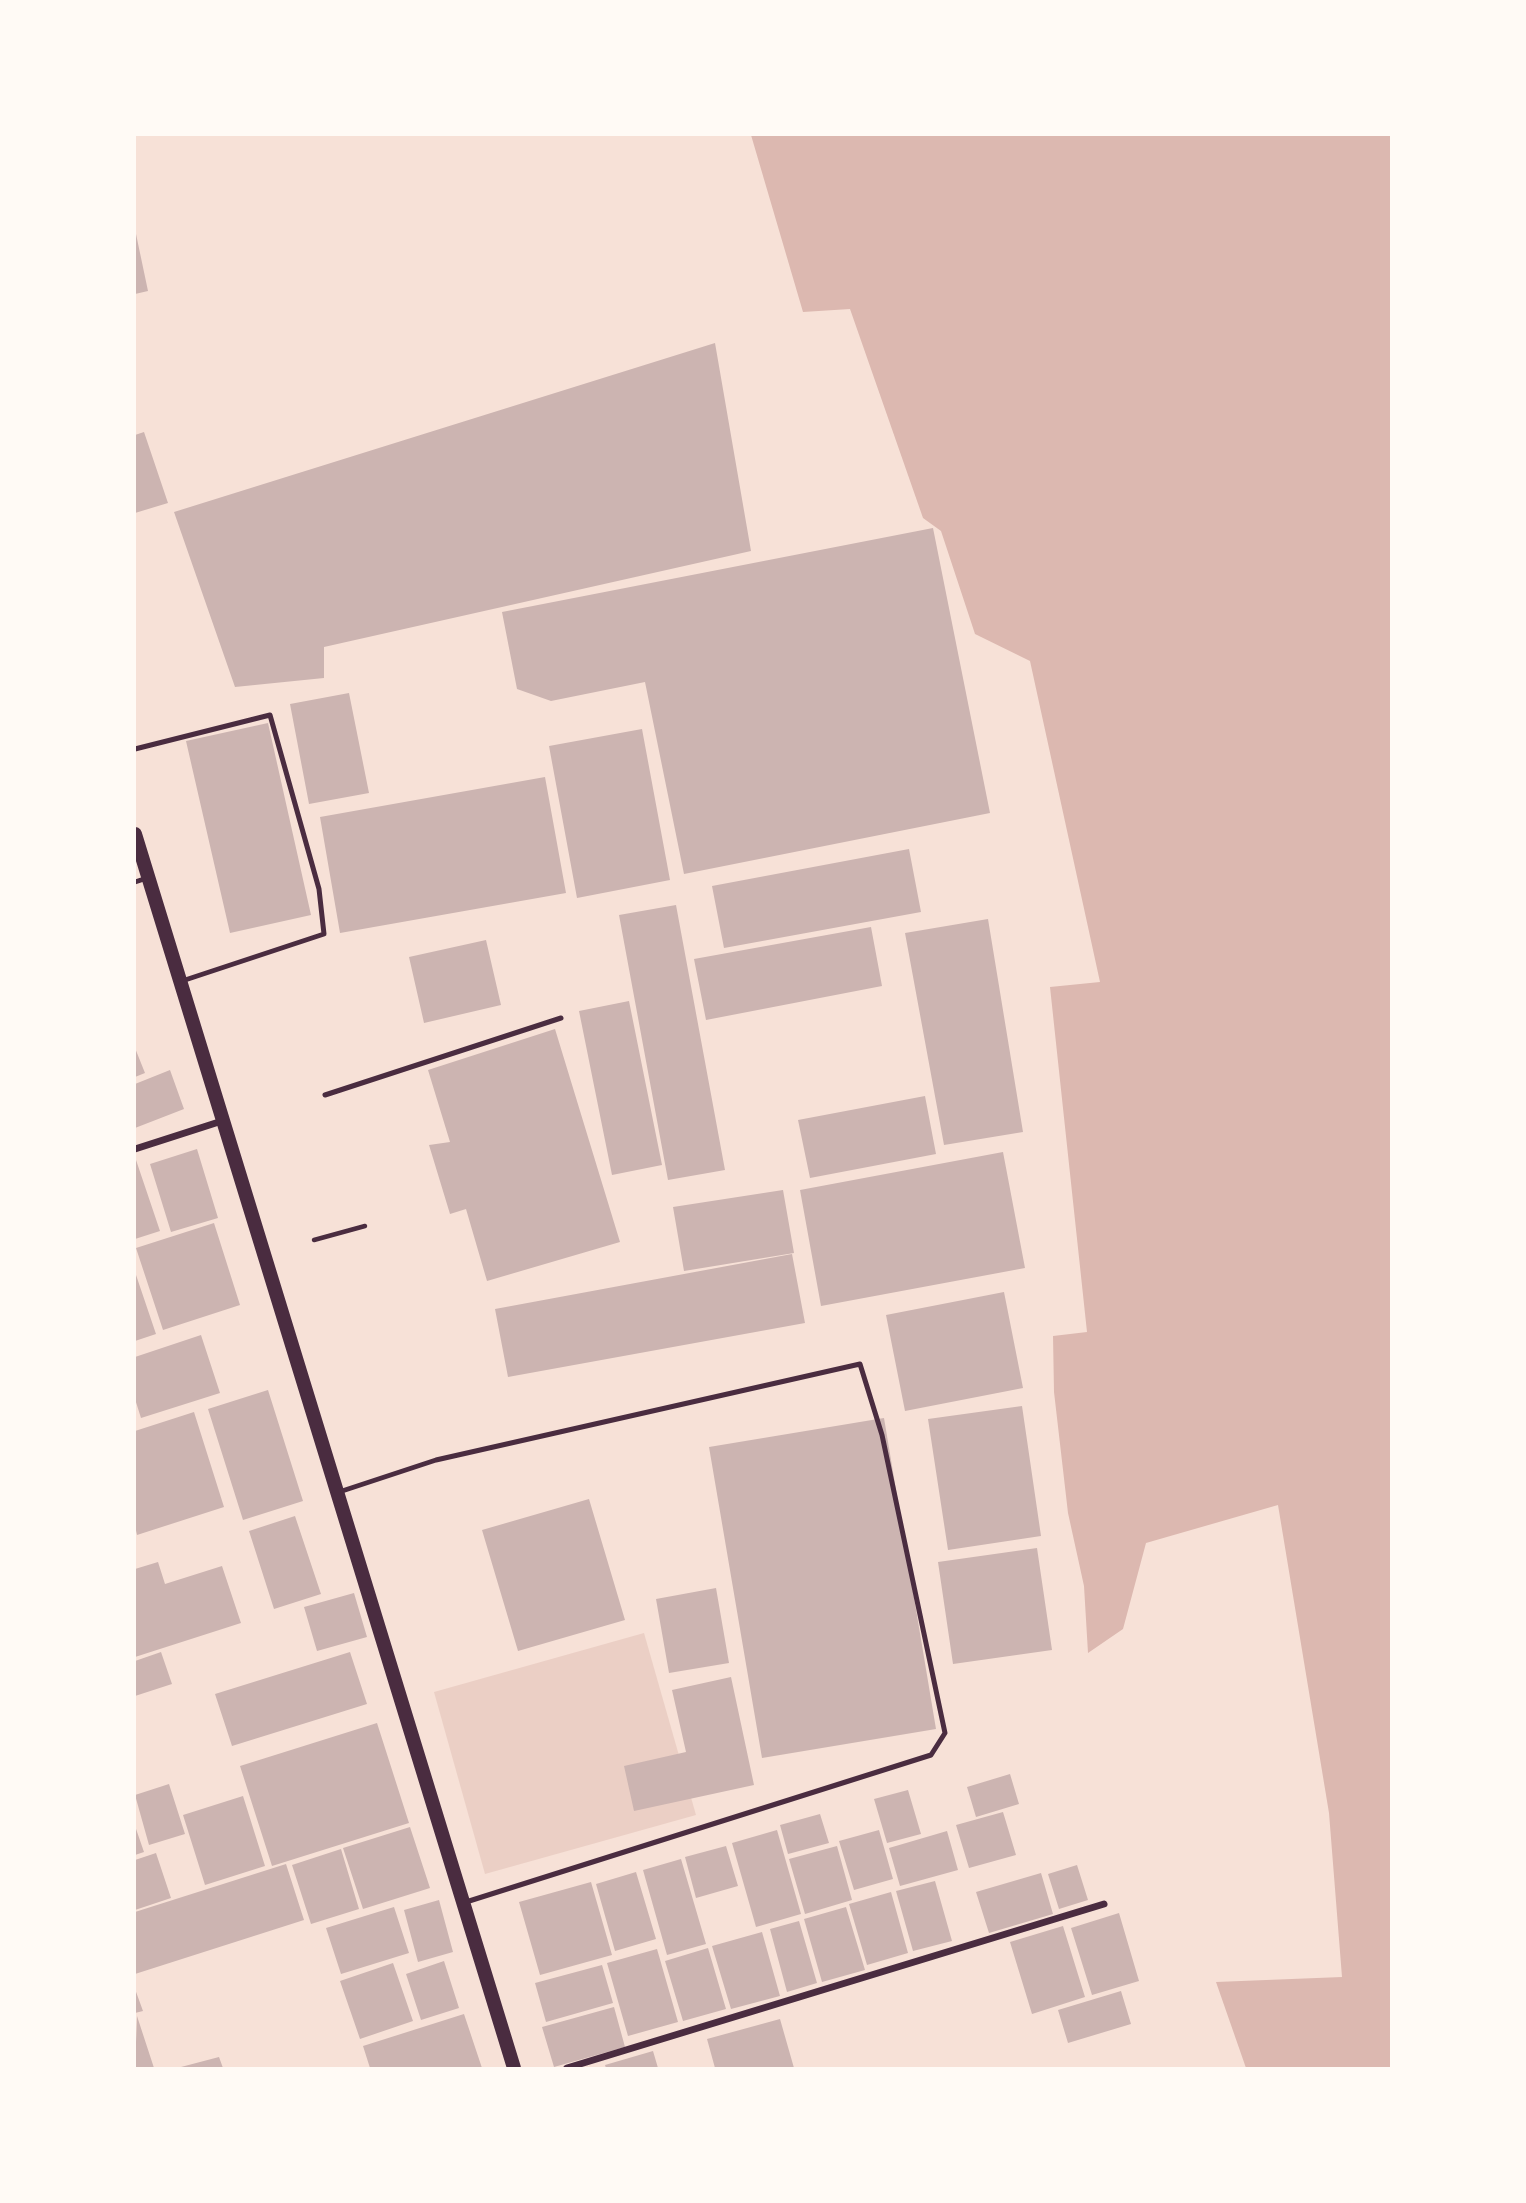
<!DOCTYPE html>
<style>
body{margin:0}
#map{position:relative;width:1526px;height:2203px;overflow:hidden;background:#f7e1d7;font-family:Ubuntu,sans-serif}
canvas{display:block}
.frame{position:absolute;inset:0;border:136px solid #fffaf5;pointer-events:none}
</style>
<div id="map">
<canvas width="1526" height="2203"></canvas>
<div class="frame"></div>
</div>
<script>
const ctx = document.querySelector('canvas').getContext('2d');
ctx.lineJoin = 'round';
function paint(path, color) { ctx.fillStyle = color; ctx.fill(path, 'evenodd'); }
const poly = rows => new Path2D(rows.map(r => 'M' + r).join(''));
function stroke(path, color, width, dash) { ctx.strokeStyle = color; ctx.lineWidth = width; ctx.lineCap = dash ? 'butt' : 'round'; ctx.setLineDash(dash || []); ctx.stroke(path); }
paint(poly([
 [644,1633,696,1815,485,1874,434,1692]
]), '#ebcfc5');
paint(poly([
 [751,135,1391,135,1391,2068,1246,2068,1216,1982,1342,1977,1329,1813,1278,1505,1146,1543,1123,1629,1088,1653,1084,1586,1068,1513,1054,1392,1053,1336,1087,1332,1050,987,1100,982,1030,661,975,634,941,531,923,518,850,309,803,312]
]), '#dcb8b0');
paint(poly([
 [136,234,148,291,135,294,135,235],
 [715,343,751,551,324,647,324,678,235,687,174,512],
 [144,432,168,503,135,513,135,435],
 [933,528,990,813,684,874,645,682,551,701,517,689,502,612],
 [349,693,369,793,309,804,290,704],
 [268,723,311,915,230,933,186,741],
 [642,729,670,880,577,898,549,746],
 [545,777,566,893,340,933,320,817],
 [909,849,921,912,724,948,712,886],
 [676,905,725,1170,668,1180,619,915],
 [988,919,1023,1132,944,1145,905,933],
 [871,927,882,986,706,1020,694,959],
 [486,940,501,1005,424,1023,409,957],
 [629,1001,662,1165,612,1175,579,1011],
 [555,1029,620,1242,487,1281,466,1209,450,1214,429,1145,450,1142,428,1070],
 [135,1048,145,1073,135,1077],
 [170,1070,184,1109,135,1128,135,1084],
 [925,1096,936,1154,810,1178,798,1120],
 [197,1149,218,1218,171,1232,150,1164],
 [1003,1152,1025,1268,821,1306,800,1190],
 [135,1157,160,1231,135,1239],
 [783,1190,794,1253,684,1271,673,1207],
 [214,1223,240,1305,163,1330,136,1248],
 [792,1254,805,1323,508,1377,495,1309],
 [135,1272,156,1334,135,1341],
 [1004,1292,1023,1388,905,1411,886,1315],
 [201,1335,220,1393,141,1418,135,1399,135,1357],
 [268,1390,303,1501,243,1520,208,1409],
 [1022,1406,1041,1536,948,1550,928,1419],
 [194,1412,224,1507,137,1535,135,1526,135,1431],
 [884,1418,936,1729,762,1758,709,1447],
 [589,1499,625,1620,518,1651,482,1530],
 [295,1516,321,1594,274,1609,249,1531],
 [1037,1548,1052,1650,953,1664,938,1562],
 [158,1562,165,1584,222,1566,241,1623,135,1657,135,1569],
 [716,1588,729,1663,669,1673,656,1599],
 [354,1593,367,1637,317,1651,304,1607],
 [161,1652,172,1684,135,1696,135,1661],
 [350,1652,367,1704,232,1746,215,1694],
 [731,1677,754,1785,634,1811,624,1766,686,1752,672,1690],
 [377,1723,409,1823,272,1866,240,1766],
 [1010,1774,1019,1804,976,1817,967,1787],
 [169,1784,185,1834,149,1845,135,1795],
 [908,1790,921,1834,887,1843,874,1799],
 [243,1796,265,1866,205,1885,183,1815],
 [1003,1812,1016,1855,969,1868,956,1825],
 [820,1814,829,1843,788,1854,780,1825],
 [135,1826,144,1852,135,1855],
 [410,1827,430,1888,363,1909,343,1848],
 [777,1830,801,1914,756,1927,732,1843],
 [879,1830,893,1879,854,1890,839,1841],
 [947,1831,958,1870,900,1886,889,1848],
 [726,1846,738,1886,696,1898,685,1857],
 [837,1846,852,1900,805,1914,789,1859],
 [341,1849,359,1909,311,1924,292,1865],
 [156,1853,171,1898,135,1910,135,1860],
 [681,1859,706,1944,667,1955,643,1870],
 [286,1864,304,1920,135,1974,135,1912],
 [1077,1865,1088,1900,1059,1909,1048,1874],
 [636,1872,656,1939,615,1951,596,1884],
 [1041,1873,1053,1914,989,1933,976,1892],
 [935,1881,952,1941,913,1951,896,1891],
 [591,1882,612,1955,540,1975,519,1902],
 [891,1892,908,1953,867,1965,849,1904],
 [439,1900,453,1952,418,1962,404,1910],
 [394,1907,409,1953,341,1974,326,1928],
 [846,1907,865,1970,822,1982,804,1919],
 [1119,1913,1139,1981,1092,1995,1071,1928],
 [799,1921,817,1983,787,1992,770,1929],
 [1063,1926,1085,1997,1032,2014,1010,1942],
 [762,1932,780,1996,731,2009,712,1946],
 [708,1948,726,2009,683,2021,665,1961],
 [657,1949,678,2022,628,2036,607,1963],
 [444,1961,459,2008,421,2020,406,1974],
 [393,1963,413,2021,360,2039,340,1981],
 [602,1965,613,2003,546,2022,535,1983],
 [135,1989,143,2011,135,2013],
 [1121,1991,1131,2024,1068,2043,1058,2010],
 [614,2007,625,2047,554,2067,542,2027],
 [464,2014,482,2068,370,2068,363,2046],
 [137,2016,154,2068,135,2068],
 [780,2019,794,2068,715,2068,707,2039],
 [653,2051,658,2068,606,2068,605,2065],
 [219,2057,223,2068,181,2068,181,2067]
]), '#ccb4b1');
stroke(poly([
 [314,1240,365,1226]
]), '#4a2c40', 4.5);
stroke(poly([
 [135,749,270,715,319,889,324,934,182,981],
 [135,882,147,878],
 [325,1095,561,1018],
 [339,1492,436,1460,860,1364,882,1435,945,1733,931,1755,466,1902]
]), '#4a2c40', 5);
stroke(poly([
 [135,1149,222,1121],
 [567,2068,1104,1904]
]), '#4a2c40', 7);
stroke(poly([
 [135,834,514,2068]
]), '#4a2c40', 14);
</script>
